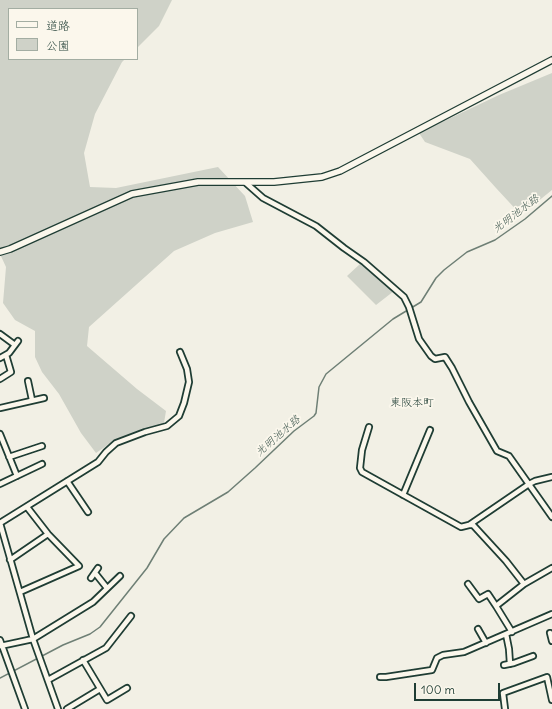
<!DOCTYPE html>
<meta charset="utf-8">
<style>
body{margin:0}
#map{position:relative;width:552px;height:709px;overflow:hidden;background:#f2f0e5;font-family:Delius,"Klee One",sans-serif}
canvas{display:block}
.legend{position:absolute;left:8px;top:8px;width:130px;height:52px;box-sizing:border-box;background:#fbf7ec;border:1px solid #a3ada2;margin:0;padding:5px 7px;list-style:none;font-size:12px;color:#1f3d34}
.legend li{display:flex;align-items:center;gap:8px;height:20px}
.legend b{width:20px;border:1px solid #a3ada2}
.scale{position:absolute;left:414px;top:683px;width:86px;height:18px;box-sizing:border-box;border:2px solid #1f3d34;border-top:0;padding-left:5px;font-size:12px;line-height:14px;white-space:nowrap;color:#1f3d34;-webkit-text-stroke:3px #fbf7ec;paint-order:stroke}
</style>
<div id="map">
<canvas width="552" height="709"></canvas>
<ul class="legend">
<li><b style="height:5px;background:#fbf7ec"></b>道路</li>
<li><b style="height:11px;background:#cfd2c8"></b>公園</li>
</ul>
<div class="scale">100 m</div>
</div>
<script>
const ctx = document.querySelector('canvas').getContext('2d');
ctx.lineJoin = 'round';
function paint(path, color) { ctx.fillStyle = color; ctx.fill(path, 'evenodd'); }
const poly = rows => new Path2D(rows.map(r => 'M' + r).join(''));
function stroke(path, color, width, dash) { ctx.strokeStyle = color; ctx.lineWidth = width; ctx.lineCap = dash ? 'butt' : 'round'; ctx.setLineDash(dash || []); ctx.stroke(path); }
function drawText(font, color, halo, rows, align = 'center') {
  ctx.font = font + ' Delius,"Klee One",sans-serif'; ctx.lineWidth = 3.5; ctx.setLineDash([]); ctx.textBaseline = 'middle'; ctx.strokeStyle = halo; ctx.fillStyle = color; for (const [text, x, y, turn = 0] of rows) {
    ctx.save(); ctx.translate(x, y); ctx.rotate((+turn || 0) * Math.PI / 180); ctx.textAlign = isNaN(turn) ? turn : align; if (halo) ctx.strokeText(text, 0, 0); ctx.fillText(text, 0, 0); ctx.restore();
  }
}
paint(poly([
 [0,0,172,0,159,26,137,48,137,9,9,9,9,59,125,59,122,62,95,114,84,153,90,187,116,188,218,167,245,196,253,222,215,233,174,251,89,327,87,346,137,389,166,411,164,423,112,442,96,453,81,433,59,394,42,372,35,357,35,331,15,320,3,303,6,267,0,254],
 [552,73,552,190,521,215,496,188,470,159,425,142,419,133,499,95],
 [360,264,394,291,376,305,347,276]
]), '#cfd2c8');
stroke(poly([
 [0,678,63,645,90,634,100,627,147,568,164,539,184,518,228,492,255,468,294,431,314,416,316,413,319,387,326,374,393,319,421,302,436,278,444,270,467,252,495,240,525,219,552,196]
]), '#6e7f75', 1.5);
const minor = poly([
 [246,183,263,198,316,226,344,248,364,262,404,297,409,307,419,339,431,356,435,359,445,357,452,368,469,402,497,451,509,456,552,517],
 [0,334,15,345],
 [0,358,9,353,18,341],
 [0,379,11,372,6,355],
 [28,381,32,400],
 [0,408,44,398],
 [369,427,362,450,360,468,362,472,461,527,469,525,473,525,506,561,524,584,496,606,512,632],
 [0,434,17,476],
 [9,457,42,446],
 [67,481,88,512],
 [0,484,42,464],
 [403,495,430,430],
 [469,525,529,484,535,481,552,477],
 [10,560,48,534],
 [95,573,107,588],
 [91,578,98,568],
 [468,584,479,599,488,594,496,606],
 [524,584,552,568],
 [20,592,79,566,48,534,27,507],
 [478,629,486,643],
 [550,633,552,641],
 [506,634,509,649,510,664],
 [0,640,25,709],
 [0,646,33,639,0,523,98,462,106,452,116,443,145,432,167,426,179,416,184,403,189,382,187,369,180,352],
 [83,660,107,700,127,688],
 [504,665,514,663,533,656],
 [380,677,386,677,432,670,437,658,443,655,464,652,552,614],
 [48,680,106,648,131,616],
 [58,709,33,639,93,602,120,576],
 [67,709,100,689],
 [505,709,503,693,547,677,552,700]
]);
const tertiary = poly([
 [0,252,10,249,132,194,198,182,274,182,322,177,340,171,552,60]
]);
stroke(minor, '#1f3d34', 8);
stroke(tertiary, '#1f3d34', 8);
stroke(minor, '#fbf7ec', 4.5);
stroke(tertiary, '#fbf7ec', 5.5);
drawText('italic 11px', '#465e55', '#fbf7ec', [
 ["光明池水路",516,214,-37],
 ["光明池水路",278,436,-41]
]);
drawText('11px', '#1f3d34', '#fbf7ec', [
 ["東阪本町",412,403]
]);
</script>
